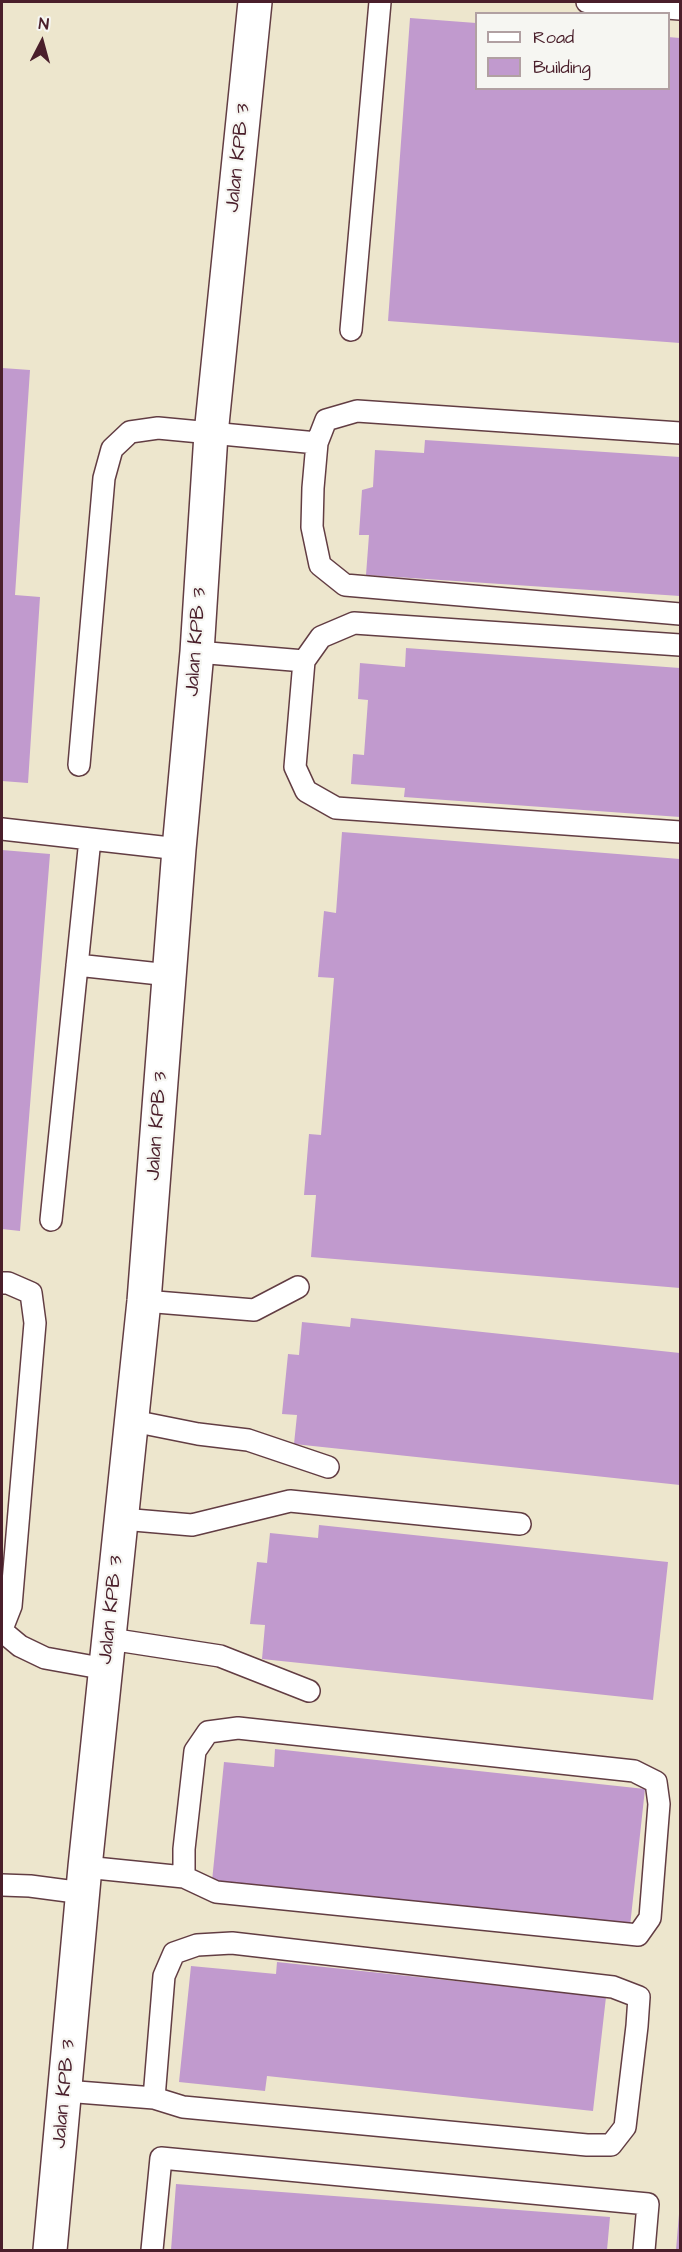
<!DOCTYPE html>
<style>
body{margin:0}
#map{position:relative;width:682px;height:2252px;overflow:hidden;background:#ede6cd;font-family:"Architects Daughter",sans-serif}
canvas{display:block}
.frame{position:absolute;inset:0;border:3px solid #4a1f2b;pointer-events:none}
.legend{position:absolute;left:475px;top:12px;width:195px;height:78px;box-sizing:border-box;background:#f6f6f2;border:2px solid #b1a0a2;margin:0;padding:8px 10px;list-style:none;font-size:18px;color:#4a1f2b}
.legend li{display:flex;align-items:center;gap:12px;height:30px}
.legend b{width:30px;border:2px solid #b1a0a2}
.north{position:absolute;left:12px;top:12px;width:60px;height:60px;-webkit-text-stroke:4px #f6f6f2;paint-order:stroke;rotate:6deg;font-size:16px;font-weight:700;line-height:24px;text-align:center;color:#4a1f2b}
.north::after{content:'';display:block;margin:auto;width:21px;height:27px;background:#4a1f2b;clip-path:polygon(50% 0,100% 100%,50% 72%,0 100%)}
</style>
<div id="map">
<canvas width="682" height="2252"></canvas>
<div class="frame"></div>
<ul class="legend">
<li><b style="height:8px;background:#fff"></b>Road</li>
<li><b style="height:16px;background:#c19ace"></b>Building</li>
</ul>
<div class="north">N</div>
</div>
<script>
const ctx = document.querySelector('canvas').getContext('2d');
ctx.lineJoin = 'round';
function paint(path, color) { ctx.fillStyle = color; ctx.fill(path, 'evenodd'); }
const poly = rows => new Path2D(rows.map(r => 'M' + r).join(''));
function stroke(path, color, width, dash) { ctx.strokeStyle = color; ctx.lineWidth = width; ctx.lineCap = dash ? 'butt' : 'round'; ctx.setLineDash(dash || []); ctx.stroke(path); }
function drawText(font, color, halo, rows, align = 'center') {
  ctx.font = font + ' "Architects Daughter",sans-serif'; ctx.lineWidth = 4.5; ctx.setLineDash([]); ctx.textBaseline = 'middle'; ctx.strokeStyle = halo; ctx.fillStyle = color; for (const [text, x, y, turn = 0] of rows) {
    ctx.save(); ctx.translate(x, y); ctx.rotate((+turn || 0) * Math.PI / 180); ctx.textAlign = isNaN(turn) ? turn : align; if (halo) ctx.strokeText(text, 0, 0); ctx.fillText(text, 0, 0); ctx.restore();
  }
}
paint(poly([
 [410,18,476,23,476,88,668,88,668,37,680,38,680,343,388,321],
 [2,368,30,370,15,595,40,597,28,783,2,781],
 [425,440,680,457,680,596,366,575,369,535,359,535,362,490,373,487,375,450,424,453],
 [406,648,680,668,680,817,404,797,405,788,351,784,353,754,364,755,368,700,358,699,360,663,405,667],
 [342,832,680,859,680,1288,311,1257,316,1195,304,1195,309,1134,321,1135,334,978,318,977,324,911,336,913],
 [2,850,50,854,20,1231,2,1229],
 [351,1318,680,1353,680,1485,294,1444,297,1415,282,1414,288,1354,299,1355,302,1322,350,1327],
 [319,1525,668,1562,653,1700,262,1659,265,1625,250,1624,257,1562,267,1563,270,1533,318,1538],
 [275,1749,645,1789,630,1926,212,1881,224,1762,274,1767],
 [277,1962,606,1997,593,2111,267,2076,265,2091,179,2082,191,1966,276,1974],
 [176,2184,610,2217,607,2250,171,2250],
 [679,2214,680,2214,680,2250,676,2250]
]), '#c19ace');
const lane = poly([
 [587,2,680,9],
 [351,330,380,2],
 [317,443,313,488,312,527,320,565,345,585,680,614],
 [680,645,354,623,321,637,304,661,295,767,306,791,336,808,680,832],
 [197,652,304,661],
 [79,765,104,478,112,449,130,432,158,428,317,443,326,420,357,411,680,433],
 [2,829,179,849],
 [77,965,169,975],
 [51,1220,90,839],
 [2,1283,8,1283,31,1293,35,1323,11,1606,2,1629],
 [144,1301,254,1310,298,1287],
 [133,1421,198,1434,248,1440,328,1467],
 [122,1519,192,1525,290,1501,520,1524],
 [2,1631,20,1646,45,1658,106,1669],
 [110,1639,220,1656,309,1691],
 [85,1867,184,1877,184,1849,195,1751,208,1732,238,1728,634,1771,656,1782,659,1804,650,1918,638,1935,216,1892,184,1877],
 [2,1885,30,1886,83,1893],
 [65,2091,154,2098,164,1976,174,1953,197,1945,232,1943,613,1987,639,1997,637,2026,625,2127,611,2145,587,2145,183,2107,154,2098],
 [152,2250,161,2158,648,2204,644,2250]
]);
const street = poly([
 [50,2250,85,1867,144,1301,179,849,197,652,211,434,255,2]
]);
stroke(lane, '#623d43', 24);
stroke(street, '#623d43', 36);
stroke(lane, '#fff', 21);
stroke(street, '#fff', 33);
drawText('20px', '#4a1f2b', '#f6f6f2', [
 ["Jalan KPB 3",239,158,-84],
 ["Jalan KPB 3",197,642,-86],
 ["Jalan KPB 3",158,1126,-86],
 ["Jalan KPB 3",112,1610,-84],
 ["Jalan KPB 3",65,2094,-85]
]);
</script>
